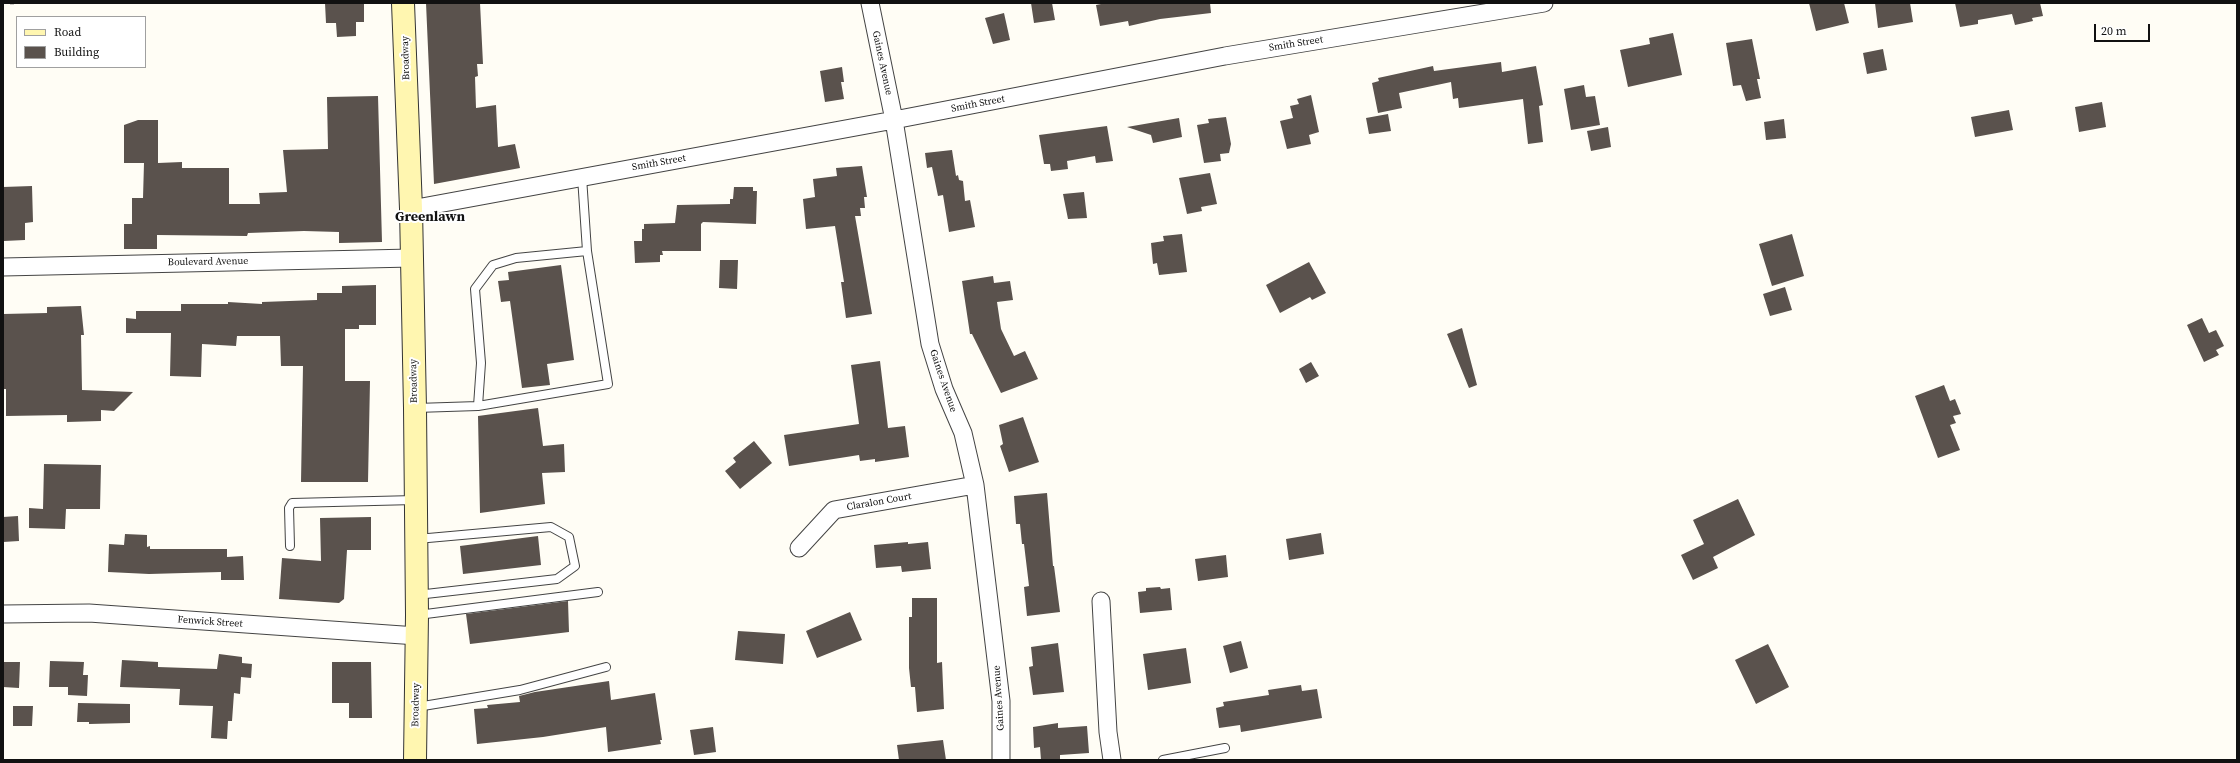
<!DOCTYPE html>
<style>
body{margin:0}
#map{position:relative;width:2240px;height:763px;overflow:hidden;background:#fffdf5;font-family:"Source Serif 4",serif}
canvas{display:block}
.frame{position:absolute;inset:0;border:4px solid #111;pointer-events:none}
.legend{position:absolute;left:16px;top:16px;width:130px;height:52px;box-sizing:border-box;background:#fff;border:1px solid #a0a0a0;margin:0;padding:5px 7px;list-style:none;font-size:12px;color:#111}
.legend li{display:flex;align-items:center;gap:8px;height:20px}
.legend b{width:20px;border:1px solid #a0a0a0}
.scale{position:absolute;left:2094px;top:24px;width:56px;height:18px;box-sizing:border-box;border:2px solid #111;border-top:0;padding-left:5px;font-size:12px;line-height:14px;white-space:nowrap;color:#111;-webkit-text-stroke:3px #fff;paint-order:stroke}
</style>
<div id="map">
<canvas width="2240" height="763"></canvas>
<div class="frame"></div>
<ul class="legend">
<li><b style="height:5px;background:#fff6b0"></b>Road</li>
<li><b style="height:11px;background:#5a524d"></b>Building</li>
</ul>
<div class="scale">20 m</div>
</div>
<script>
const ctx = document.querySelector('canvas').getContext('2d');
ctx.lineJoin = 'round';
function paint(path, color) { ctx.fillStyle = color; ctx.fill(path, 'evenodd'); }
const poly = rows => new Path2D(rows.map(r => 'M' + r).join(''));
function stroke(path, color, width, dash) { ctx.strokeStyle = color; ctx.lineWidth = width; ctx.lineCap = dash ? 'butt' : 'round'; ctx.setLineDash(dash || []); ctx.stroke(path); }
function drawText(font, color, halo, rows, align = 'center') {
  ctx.font = font + ' "Source Serif 4",serif'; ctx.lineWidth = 4; ctx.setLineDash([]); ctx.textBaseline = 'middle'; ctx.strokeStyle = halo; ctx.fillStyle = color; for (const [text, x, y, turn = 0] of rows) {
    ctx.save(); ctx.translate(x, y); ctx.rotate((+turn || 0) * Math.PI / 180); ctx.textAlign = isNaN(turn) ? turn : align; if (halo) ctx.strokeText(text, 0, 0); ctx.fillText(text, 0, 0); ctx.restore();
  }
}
paint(poly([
 [325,3,364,3,364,22,356,22,356,36,337,37,336,23,326,23],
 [426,3,480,3,483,64,477,64,478,76,475,77,476,108,496,105,498,147,515,144,520,168,434,184],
 [1031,3,1052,3,1055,20,1034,23],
 [1106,3,1210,3,1211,13,1160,19,1129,26,1128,21,1100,26,1096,5],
 [1809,3,1844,3,1849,23,1816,31],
 [1875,3,1910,3,1913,22,1878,28],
 [1955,3,2040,3,2043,16,2032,18,2033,21,2015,25,2012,14,1978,20,1978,24,1960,27],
 [1004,13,1010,40,993,44,985,18],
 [1673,33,1682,75,1628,87,1620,50,1650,44,1649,38],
 [1752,39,1760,79,1757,79,1761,98,1746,101,1741,85,1733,86,1726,43],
 [1883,49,1887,70,1867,74,1863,53],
 [1501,62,1502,72,1536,66,1543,105,1539,106,1543,142,1528,144,1523,99,1459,108,1458,98,1453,99,1451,82,1399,93,1402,108,1378,113,1372,83,1379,81,1378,78,1433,66,1434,71],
 [842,67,844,82,841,82,844,99,825,102,820,71],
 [1584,85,1586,97,1595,96,1600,125,1571,130,1564,89],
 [1311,95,1319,132,1309,135,1311,144,1287,149,1280,121,1293,118,1290,106,1299,104,1297,99],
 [378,96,382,242,339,243,339,232,304,231,248,233,247,236,157,235,157,249,124,249,124,224,132,224,132,198,143,198,144,163,124,163,124,125,138,120,158,120,158,163,182,162,182,168,229,168,229,204,260,204,259,193,287,192,283,150,328,149,327,97],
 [2102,102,2106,127,2079,132,2075,107],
 [2009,110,2013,130,1975,137,1971,117],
 [1388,114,1391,131,1369,134,1366,118],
 [1226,117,1231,144,1229,153,1220,154,1221,161,1204,163,1197,125,1209,123,1208,119],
 [1179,118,1182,137,1153,143,1151,135,1127,127],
 [1784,119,1786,138,1766,140,1764,122],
 [1107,126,1113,161,1096,163,1095,156,1067,161,1068,169,1051,171,1050,164,1044,164,1039,135],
 [1608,127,1611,147,1591,151,1587,131],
 [952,150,956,176,958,175,959,180,963,181,965,201,970,200,975,227,949,232,943,195,938,196,932,167,927,168,925,153],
 [862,166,867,197,864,197,865,208,860,208,861,216,855,216,872,314,846,318,841,282,844,282,835,226,806,229,803,199,815,197,813,179,837,176,836,168],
 [1210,173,1217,204,1201,207,1202,211,1187,214,1179,178],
 [32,186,33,222,25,223,25,240,4,241,3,187],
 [734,187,753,187,753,191,757,191,756,224,703,222,701,224,701,251,662,251,663,255,660,255,660,262,635,263,634,241,642,241,642,229,644,229,644,224,675,223,677,205,730,204,730,199,733,199],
 [1084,192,1087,218,1068,219,1063,194],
 [1182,234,1187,272,1159,275,1157,263,1153,264,1151,243,1164,241,1163,236],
 [1792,234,1804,276,1772,286,1759,244],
 [720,260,738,260,737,289,719,288],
 [1309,262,1326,293,1312,300,1310,297,1280,313,1266,285],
 [561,265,574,360,547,364,550,385,522,388,510,301,501,302,498,281,509,280,508,272],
 [993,276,994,283,1010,281,1013,300,997,302,1001,329,1014,356,1025,351,1038,379,1001,393,972,334,970,334,962,281],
 [376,285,376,325,359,325,359,329,345,329,345,381,370,381,368,482,301,482,303,366,281,366,280,336,237,336,236,346,202,344,201,377,170,376,171,333,126,333,126,318,136,319,136,311,181,311,181,304,228,304,228,302,262,304,262,302,317,300,317,293,342,293,342,286],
 [1785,287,1792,310,1770,316,1763,294],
 [81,306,84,335,81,335,82,390,133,392,114,411,101,410,101,421,67,422,67,415,6,416,6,389,3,389,3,314,47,313,47,307],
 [2202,318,2209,333,2216,330,2224,346,2216,350,2219,355,2204,362,2187,325],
 [1462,328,1477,385,1469,388,1447,334],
 [880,361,888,428,905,426,909,457,875,462,875,459,860,461,859,455,789,466,784,435,859,424,851,365],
 [1311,362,1319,376,1306,383,1299,369],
 [1944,385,1950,401,1955,399,1961,414,1953,416,1956,423,1950,425,1960,450,1938,458,1915,396],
 [538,408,543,446,564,444,565,472,542,473,545,504,480,513,478,416],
 [1023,417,1039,462,1009,472,1000,446,1003,444,999,425],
 [754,441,772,463,740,489,725,471,736,462,733,458],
 [44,464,101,465,100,509,66,509,65,529,29,528,29,508,43,509],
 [1047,493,1053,566,1054,566,1060,612,1027,616,1024,587,1029,586,1024,544,1022,544,1020,524,1016,524,1014,496],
 [1738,499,1755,535,1713,557,1718,568,1693,580,1681,555,1704,544,1693,520],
 [18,516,19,541,3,542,3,517],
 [371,517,371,550,347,550,344,599,339,603,279,599,282,558,321,561,320,518],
 [1321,533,1324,554,1289,560,1286,539],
 [125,534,147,535,147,547,150,546,150,549,227,549,227,557,243,556,244,580,221,580,221,572,149,574,108,572,109,544,124,545],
 [538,536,541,565,463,574,460,546],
 [908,542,908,544,928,542,931,569,902,572,901,566,876,568,874,545],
 [1226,555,1228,577,1198,581,1195,559],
 [1160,587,1161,589,1170,588,1172,610,1140,613,1138,592,1146,591,1146,588],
 [912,598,937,598,937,663,942,662,944,709,917,712,915,687,911,687,909,668,909,617,912,617],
 [568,601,569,632,470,644,466,614],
 [850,612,862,640,817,658,806,631],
 [738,631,785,634,783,664,735,660],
 [1241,641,1248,668,1230,673,1223,646],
 [1058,643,1064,692,1033,695,1029,667,1033,666,1031,647],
 [1768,644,1789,687,1756,704,1735,660],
 [1186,648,1191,683,1148,690,1143,654],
 [219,654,242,657,242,663,252,664,251,678,241,677,240,694,234,693,232,721,228,721,227,739,211,738,213,706,179,705,180,689,120,687,122,660,158,662,158,667,217,669],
 [50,661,84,662,83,675,88,675,87,696,68,695,68,687,49,687],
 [3,662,20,662,19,688,3,687],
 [332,662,371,662,372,718,349,718,349,703,332,703],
 [609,681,611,700,655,693,662,740,660,740,661,744,608,752,606,727,543,737,477,744,474,709,488,708,487,705,520,702,519,696,535,692],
 [1301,685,1302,691,1317,689,1322,718,1241,732,1240,725,1219,728,1216,708,1224,706,1223,702,1269,695,1268,690],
 [78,703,130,704,130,723,89,724,89,722,77,722],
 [13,706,33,706,32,726,13,726],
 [1058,723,1058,728,1087,726,1089,753,1060,755,1060,760,1041,760,1040,747,1034,748,1033,727],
 [713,727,716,752,694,755,690,730],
 [943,740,946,760,899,760,897,745]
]), '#5a524d');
const lane = poly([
 [478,406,481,363,475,289,493,265,516,258,587,251,582,177],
 [416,408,478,406,608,384,587,251],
 [417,539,551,527,569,537,575,566,557,579,417,595],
 [290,546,289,508,292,503,415,500],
 [418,615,598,592],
 [417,707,520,690,606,667],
 [1163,760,1225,748]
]);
const street = poly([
 [870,3,894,120,930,344,944,389,963,433,975,485,1001,701,1001,760],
 [411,209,894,120,1225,56,1544,3],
 [3,267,412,258],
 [799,548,834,510,975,485],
 [1101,601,1108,732,1112,760],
 [3,614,89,613,417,636]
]);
const secondary = poly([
 [403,3,411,209,415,408,417,615,415,760]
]);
stroke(lane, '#444', 10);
stroke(street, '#444', 19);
stroke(secondary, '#333', 24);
stroke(poly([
 [10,3,16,3]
]), '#333', 2.5, [4, 2]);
stroke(lane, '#fff', 8);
stroke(street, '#fff', 17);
stroke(secondary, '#fff6b0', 22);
drawText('10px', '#111', '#fff', [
 ["Smith Street",1296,44,-9],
 ["Broadway",406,58,-92],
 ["Gaines Avenue",882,63,78],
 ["Smith Street",978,104,-11],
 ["Smith Street",659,163,-10],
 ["Boulevard Avenue",208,262,-1],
 ["Broadway",414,381,-91],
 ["Gaines Avenue",943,381,71],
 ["Claralon Court",879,502,-10],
 ["Fenwick Street",210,622,4],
 ["Gaines Avenue",999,698,-94],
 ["Broadway",416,705,-89]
]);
drawText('bold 14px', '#111', '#fff', [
 ["Greenlawn",430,217]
]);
</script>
